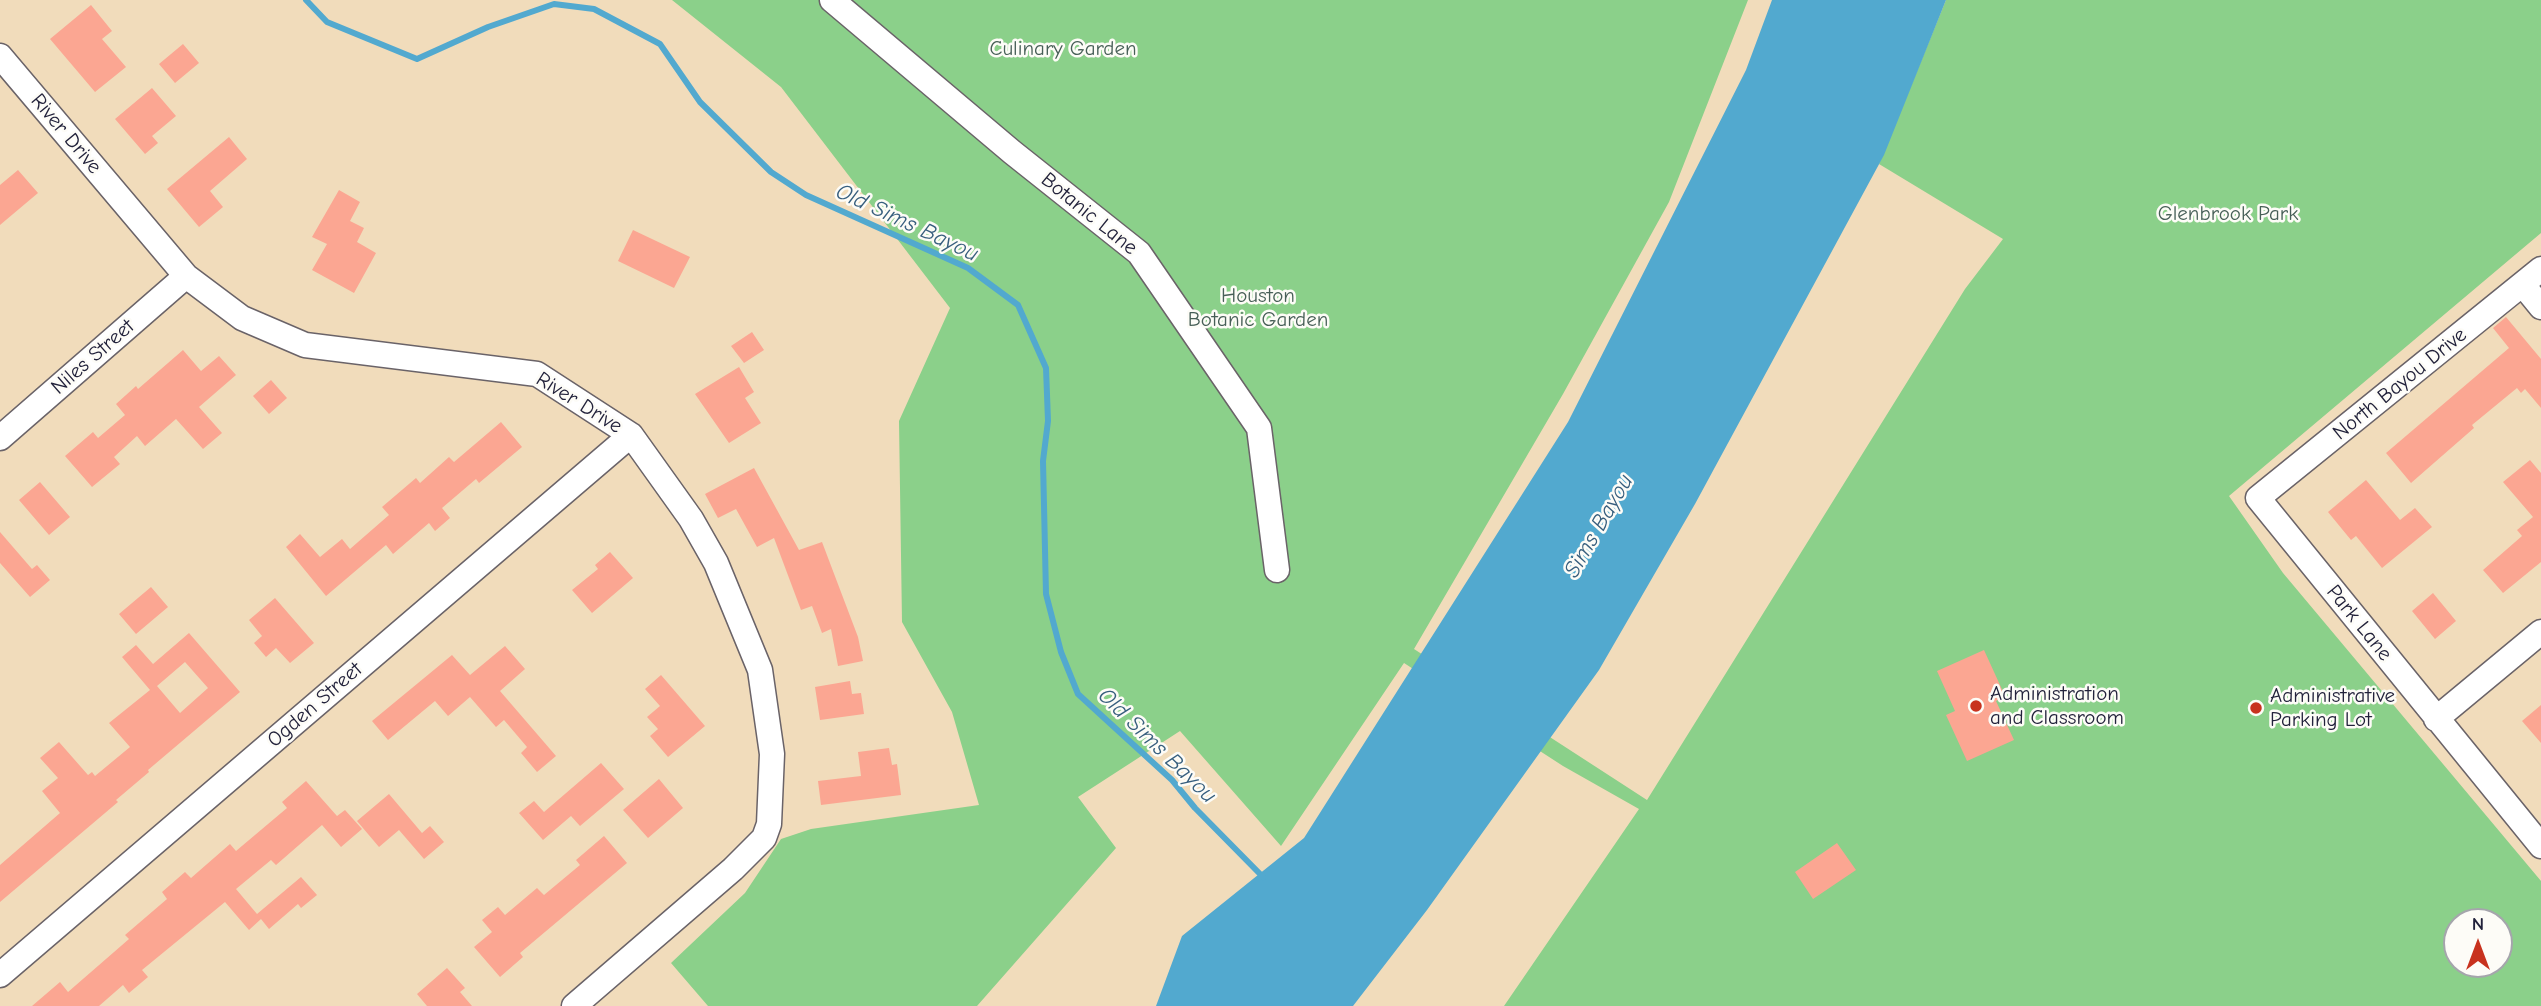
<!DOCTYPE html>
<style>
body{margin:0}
#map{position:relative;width:2541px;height:1006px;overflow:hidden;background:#f1dcbb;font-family:"Comic Neue",sans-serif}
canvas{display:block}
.north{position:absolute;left:2443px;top:908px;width:70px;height:70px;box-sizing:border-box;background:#fdfcf7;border:2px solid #a5a5ac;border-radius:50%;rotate:0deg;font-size:19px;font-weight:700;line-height:28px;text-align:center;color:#22223b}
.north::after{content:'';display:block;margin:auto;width:24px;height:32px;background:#c8321e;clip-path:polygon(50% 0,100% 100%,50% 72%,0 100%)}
</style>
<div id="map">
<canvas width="2541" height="1006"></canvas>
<div class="north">N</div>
</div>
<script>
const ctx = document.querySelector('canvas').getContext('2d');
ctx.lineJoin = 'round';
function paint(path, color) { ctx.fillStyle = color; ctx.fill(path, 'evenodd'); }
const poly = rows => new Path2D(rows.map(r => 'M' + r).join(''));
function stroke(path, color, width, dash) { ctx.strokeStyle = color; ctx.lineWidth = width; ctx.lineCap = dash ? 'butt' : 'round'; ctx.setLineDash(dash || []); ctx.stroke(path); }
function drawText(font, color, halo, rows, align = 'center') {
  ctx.font = font + ' "Comic Neue",sans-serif'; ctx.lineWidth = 5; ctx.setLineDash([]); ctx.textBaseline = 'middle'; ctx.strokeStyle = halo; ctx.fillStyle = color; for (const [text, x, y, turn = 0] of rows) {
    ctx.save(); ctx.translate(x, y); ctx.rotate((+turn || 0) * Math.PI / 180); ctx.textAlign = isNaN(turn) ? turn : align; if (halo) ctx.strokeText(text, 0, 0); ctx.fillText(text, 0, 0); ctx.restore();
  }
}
paint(poly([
 [672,0,1748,0,1669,202,1563,394,1414,649,1647,800,1965,289,2003,239,1879,164,1946,0,2541,0,2541,233,2229,496,2283,573,2541,881,2541,1006,1504,1006,1639,809,1563,766,1404,663,1281,846,1180,731,1078,797,1116,848,977,1006,708,1006,671,963,745,893,781,839,811,829,979,805,952,712,902,622,899,421,950,308,781,87],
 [2457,922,2499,922,2499,964,2457,964]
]), '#8bd08a');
paint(poly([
 [1772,0,1946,0,1884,155,1695,504,1599,670,1427,910,1353,1006,1156,1006,1182,936,1304,838,1568,422,1746,70]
]), '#52a9cf');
stroke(poly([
 [306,0,327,22,417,59,488,27,554,4,594,9,660,44,700,102,771,172,806,195,968,268,1018,305,1046,368,1048,421,1043,461,1046,594,1061,652,1078,694,1172,780,1195,808,1263,877]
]), '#52a9cf', 6);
paint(poly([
 [91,5,112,31,102,39,126,67,95,92,50,39],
 [183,44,199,63,175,83,159,64],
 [152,88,176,116,152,136,158,143,145,154,115,119],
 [229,137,247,159,210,191,223,207,199,227,167,189],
 [18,170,38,193,0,225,0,185],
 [339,190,360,202,350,221,364,228,357,242,376,253,354,293,312,270,327,244,312,237],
 [633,230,690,257,674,288,618,261],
 [2506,317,2541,359,2541,408,2525,389,2521,393,2517,388,2472,425,2474,428,2411,483,2386,453,2509,348,2493,328],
 [752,332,764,350,744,363,731,346],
 [183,350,201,371,219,356,236,375,199,407,222,433,203,449,176,419,145,446,137,436,114,457,120,464,92,487,65,456,93,432,98,438,125,415,116,404,136,386,138,389],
 [739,367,754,392,745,398,761,423,729,443,695,394],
 [271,380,287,398,269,414,253,396],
 [501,422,522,447,479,483,476,479,442,508,450,518,435,531,429,523,393,554,386,545,326,596,286,547,300,534,320,557,342,539,350,549,389,515,382,507,416,478,420,483,449,457,454,462],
 [2530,460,2541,473,2541,562,2503,593,2483,570,2522,536,2517,530,2533,517,2503,482],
 [754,468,799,550,822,542,858,637,863,661,838,666,831,629,822,633,812,606,801,610,774,538,757,547,736,509,718,518,705,494],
 [2366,480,2400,520,2415,508,2432,527,2382,568,2356,536,2351,540,2328,512],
 [40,482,70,517,49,535,19,500],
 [0,532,32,569,37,565,50,580,30,597,0,563],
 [610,552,633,578,592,613,572,590,598,569,595,565],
 [151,587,168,607,136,634,119,614],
 [2433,593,2456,621,2435,639,2412,611],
 [275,598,314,643,290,663,276,648,266,657,254,643,262,636,249,620],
 [189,633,240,692,148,770,149,772,116,800,118,802,0,902,0,865,60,813,42,791,58,778,40,758,59,742,88,775,92,772,95,776,130,747,109,723,150,690,122,657,136,645,153,664],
 [185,662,208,688,180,713,157,686],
 [505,646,525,669,500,691,556,756,537,772,521,753,527,747,504,720,496,727,470,697,448,716,435,701,388,740,372,721,452,655,470,675],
 [1984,650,2005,696,1996,701,2014,740,1967,761,1946,715,1955,711,1937,671],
 [661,675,705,726,668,757,650,736,658,729,647,717,660,706,645,689],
 [850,681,852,694,861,693,864,714,820,720,815,687],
 [2541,705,2541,743,2522,721],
 [889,748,892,765,897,764,901,795,821,805,818,781,861,776,858,752],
 [601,763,624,789,580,826,571,816,543,840,519,813,534,801,544,812],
 [659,779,683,808,648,838,623,810],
 [306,781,337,816,345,810,362,829,341,847,322,825,276,865,271,860,236,889,257,914,301,877,317,895,301,908,298,904,269,929,261,919,249,930,225,902,142,970,148,977,129,993,123,985,99,1006,32,1006,60,982,68,992,129,939,125,935,167,899,162,892,185,872,191,878,230,844,236,851,287,808,282,802],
 [389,794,422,833,430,826,444,842,424,859,399,830,379,847,357,821],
 [604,836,627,863,520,953,523,957,500,977,474,947,492,932,482,920,498,907,505,915,537,888,544,895,580,865,576,860],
 [1837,843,1856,870,1813,899,1795,872],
 [447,968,465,988,460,992,472,1006,427,1006,417,994]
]), '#fba692');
const minor = poly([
 [832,0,1012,152,1139,253,1259,428,1277,570],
 [0,56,186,276,242,318,305,345,537,374,631,435,691,519,716,563,760,670,772,754,769,824,764,838,733,869,574,1006],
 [2541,269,2258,498,2541,846],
 [2523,285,2541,307],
 [0,438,186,276],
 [2436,719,2541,632],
 [0,975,631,435]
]);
stroke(minor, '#6a6368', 27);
stroke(minor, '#fff', 24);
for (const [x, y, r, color] of [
 [1976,706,7,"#c8321e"],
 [2256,708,7,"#c8321e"]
]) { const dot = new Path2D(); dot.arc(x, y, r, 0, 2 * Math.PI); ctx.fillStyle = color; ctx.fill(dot); stroke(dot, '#fdfcf7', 2.5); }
drawText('21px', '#475f57', '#fdfcf7', [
 ["Culinary Garden",1063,49],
 ["Glenbrook Park",2228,214],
 ["Houston",1258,296],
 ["Botanic Garden",1258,320]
]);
drawText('21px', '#22223b', '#fdfcf7', [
 ["River Drive",66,134,50],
 ["Botanic Lane",1089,214,39],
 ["Niles Street",93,357,-41],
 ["North Bayou Drive",2400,384,-39],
 ["River Drive",579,403,32],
 ["Park Lane",2359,623,51],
 ["Ogden Street",315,705,-41]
]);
drawText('21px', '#22223b', '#fdfcf7', [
 ["Administration",1990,694],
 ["and Classroom",1990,718],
 ["Administrative",2270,696],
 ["Parking Lot",2270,720]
], 'left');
drawText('italic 23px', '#385f7e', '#fdfcf7', [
 ["Old Sims Bayou",907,223,25],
 ["Sims Bayou",1599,526,-60],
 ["Old Sims Bayou",1157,746,44]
]);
</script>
